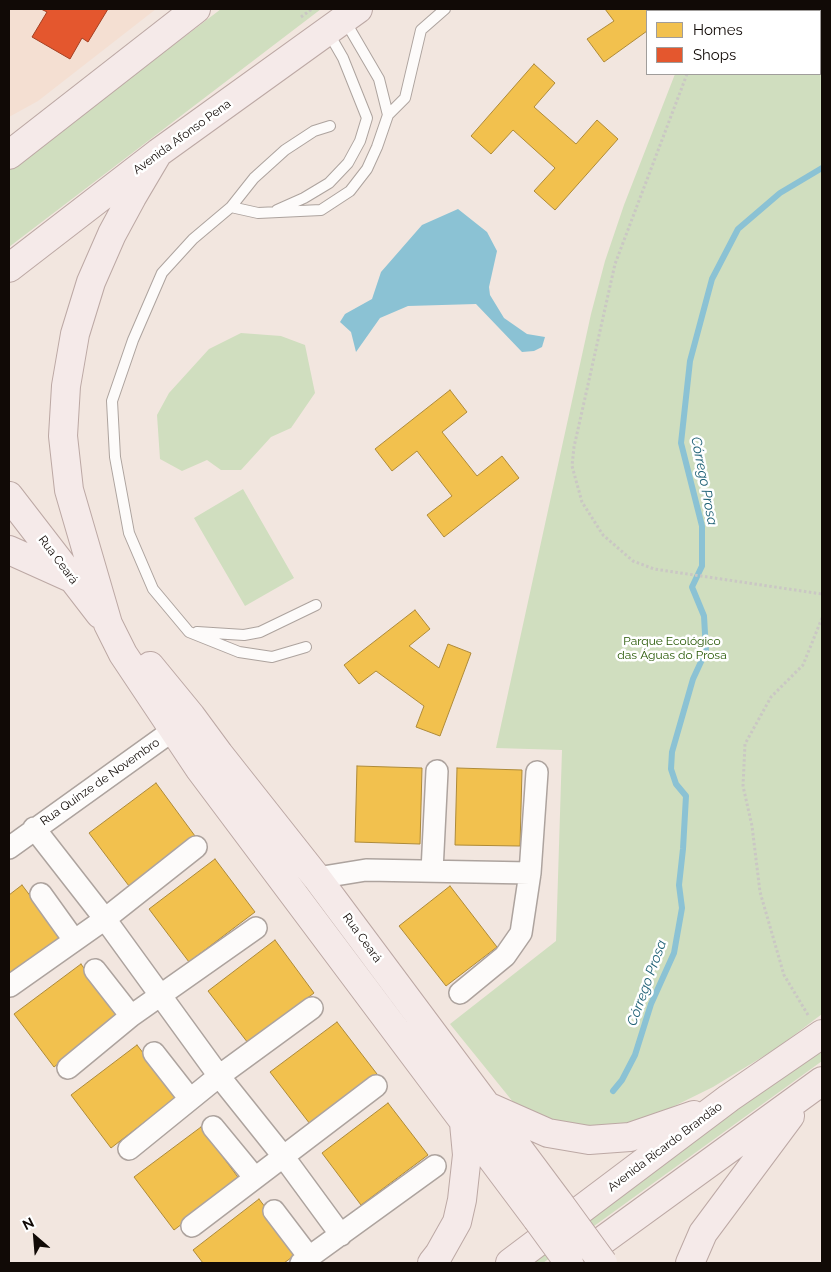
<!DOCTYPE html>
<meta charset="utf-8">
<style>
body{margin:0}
#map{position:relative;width:831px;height:1272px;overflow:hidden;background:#f2e6df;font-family:Raleway,sans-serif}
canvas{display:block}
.frame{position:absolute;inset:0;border:10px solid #110a06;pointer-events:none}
.legend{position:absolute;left:646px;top:10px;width:175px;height:65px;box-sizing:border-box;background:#fff;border:1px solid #a09d9b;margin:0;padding:6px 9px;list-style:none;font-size:15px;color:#110a06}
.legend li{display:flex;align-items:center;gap:10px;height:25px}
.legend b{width:25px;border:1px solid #a09d9b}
.north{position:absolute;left:10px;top:1212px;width:50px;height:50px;-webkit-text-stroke:4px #fff;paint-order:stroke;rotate:333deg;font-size:14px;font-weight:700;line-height:20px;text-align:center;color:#110a06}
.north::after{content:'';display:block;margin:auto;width:18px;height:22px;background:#110a06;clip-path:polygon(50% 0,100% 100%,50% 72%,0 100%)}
</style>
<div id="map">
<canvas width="831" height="1272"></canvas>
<div class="frame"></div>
<ul class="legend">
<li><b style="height:14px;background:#f2c14e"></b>Homes</li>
<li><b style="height:14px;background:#e4572e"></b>Shops</li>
</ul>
<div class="north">N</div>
</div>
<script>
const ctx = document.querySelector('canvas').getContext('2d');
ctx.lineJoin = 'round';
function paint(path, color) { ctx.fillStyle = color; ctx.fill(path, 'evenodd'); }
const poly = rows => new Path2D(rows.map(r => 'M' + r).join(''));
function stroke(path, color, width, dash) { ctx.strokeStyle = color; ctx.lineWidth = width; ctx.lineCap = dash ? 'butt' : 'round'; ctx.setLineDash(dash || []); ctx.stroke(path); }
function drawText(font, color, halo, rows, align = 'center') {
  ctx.font = font + ' Raleway,sans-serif'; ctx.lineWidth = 5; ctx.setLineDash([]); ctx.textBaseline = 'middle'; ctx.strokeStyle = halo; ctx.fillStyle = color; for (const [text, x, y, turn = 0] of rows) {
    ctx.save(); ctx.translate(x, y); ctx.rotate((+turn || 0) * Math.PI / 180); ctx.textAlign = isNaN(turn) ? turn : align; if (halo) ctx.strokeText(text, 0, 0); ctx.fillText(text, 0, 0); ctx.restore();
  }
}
paint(poly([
 [9,9,156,9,38,101,9,117]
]), '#f4dfd2');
paint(poly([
 [221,9,321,9,9,247,9,169,98,100,175,44],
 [701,9,822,9,822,1014,777,1048,713,1087,638,1124,594,1134,522,1113,450,1024,556,941,562,750,496,748,591,314,605,261,624,205,675,74,820,74,820,11,700,11],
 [241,333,281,336,305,345,315,393,291,428,271,437,241,470,221,470,207,460,182,471,160,459,157,415,169,393,209,349],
 [243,489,294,578,245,606,194,518],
 [822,1044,822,1061,543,1263,528,1263,545,1253]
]), '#d0debf');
paint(poly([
 [458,209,487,232,497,251,489,287,490,295,504,318,527,334,545,337,542,347,534,351,522,352,476,304,408,306,380,318,356,352,351,332,340,322,345,314,372,299,381,272,422,225]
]), '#8bc2d4');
const homes = poly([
 [605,9,680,9,676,11,647,11,647,31,604,62,587,39,614,21,605,9],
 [534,64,555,83,534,107,576,144,597,120,618,139,555,210,534,191,555,168,513,130,491,154,471,136,534,64],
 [450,390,467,412,442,432,477,476,502,456,519,478,444,537,427,515,452,496,417,451,392,471,375,449,450,390],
 [415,610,430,629,409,646,439,668,448,644,471,653,440,736,416,727,424,706,376,671,359,684,344,665,415,610],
 [357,766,422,768,420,844,355,842,357,766],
 [457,768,522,770,520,846,455,845,457,768],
 [156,783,195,836,129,886,89,833,156,783],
 [215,859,255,912,189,962,149,909,215,859],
 [22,885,62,938,9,978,9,895,22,885],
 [450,886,497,947,446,986,399,926,450,886],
 [275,940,314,993,248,1043,208,991,275,940],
 [81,964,118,1017,54,1067,14,1014,81,964],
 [337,1022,377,1074,310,1124,270,1072,337,1022],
 [137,1045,177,1097,111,1148,71,1095,137,1045],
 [388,1103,428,1155,361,1205,322,1153,388,1103],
 [201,1127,240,1180,174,1230,134,1177,201,1127],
 [259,1199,299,1252,284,1263,203,1263,193,1250,259,1199]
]);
paint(homes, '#f2c14e');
stroke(homes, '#ae8a38', 1);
const shops = poly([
 [41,9,108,9,88,42,82,38,70,59,32,37,47,12,41,9]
]);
paint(shops, '#e4572e');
stroke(shops, '#a54022', 1);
stroke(poly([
 [613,1091,622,1080,635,1055,651,1004,674,953,682,908,679,885,683,849,686,796,676,784,671,769,672,752,693,679,706,651,704,616,692,587,702,566,702,526,681,443,690,361,712,279,738,229,780,193,822,168]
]), '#8bc2d4', 6);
const lane = poly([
 [388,115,405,98,421,30,445,9],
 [231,207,254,178,285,150,314,131,330,126],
 [277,210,304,198,329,183,348,163,360,141,367,118,343,58,328,32],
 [197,632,244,635,260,632,316,605],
 [306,647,272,657,239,652,189,632,153,589,129,533,115,457,112,401,133,340,162,273,193,239,231,207,258,213,321,210,350,191,367,169,377,147,388,115,379,79,344,19]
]);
const street = poly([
 [34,828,105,919,219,1076,283,1156,341,1235],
 [9,848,165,736,185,720],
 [432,871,437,771],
 [317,878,366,870,530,873],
 [41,894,74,940],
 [95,970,131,1016],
 [10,986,105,919,196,847],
 [460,993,505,956,521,933,530,873,537,772],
 [154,1053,190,1099],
 [68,1068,131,1016,256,928],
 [213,1127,255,1178],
 [129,1149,219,1076,312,1008],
 [274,1211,309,1257],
 [192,1226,376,1086],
 [301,1263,435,1166]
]);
const primary = poly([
 [158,153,132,197,112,234,91,282,75,334,66,386,63,436,69,490,108,624,123,654,199,768,537,1219],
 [9,155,196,9],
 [9,268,158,153,358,9],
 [9,496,100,614],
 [9,550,69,577],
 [150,666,191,716,219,754,317,878,560,1204],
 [487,1106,548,1133,589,1140,630,1137,694,1115],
 [573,1262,822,1081],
 [432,1263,439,1254,457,1222,462,1200,467,1155,464,1123],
 [510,1263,729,1098,822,1034],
 [690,1263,703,1233,790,1116]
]);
stroke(lane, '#ada39e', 12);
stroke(street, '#ada39e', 24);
stroke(primary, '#bca8a4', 30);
stroke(poly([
 [711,11,712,9],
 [301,17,312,9],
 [687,74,615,264,574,447,572,466,582,502,603,535,633,561,654,569,822,594],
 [808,1015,784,975,760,892,752,826,743,786,745,744,771,697,803,665,822,618]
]), '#cac7c4', 3, [2.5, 2.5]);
stroke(lane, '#fdfbfa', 10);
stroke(street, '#fdfbfa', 21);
stroke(primary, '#f5eae9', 28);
const primaryBridge = poly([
 [560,1204,603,1263],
 [537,1219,569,1263]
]);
stroke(primaryBridge, '#bca8a4', 30, []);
stroke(primaryBridge, '#f5eae9', 28);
drawText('12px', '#110a06', '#fff', [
 ["Avenida Afonso Pena",182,137,-36],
 ["Rua Ceará",58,560,53],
 ["Rua Quinze de Novembro",100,782,-35],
 ["Rua Ceará",362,938,54],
 ["Avenida Ricardo Brandão",665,1147,-37]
]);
drawText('12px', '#245600', '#fff', [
 ["Parque Ecológico",672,641],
 ["das Águas do Prosa",672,655]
]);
drawText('italic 14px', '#1e6075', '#fff', [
 ["Córrego Prosa",704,481,79],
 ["Córrego Prosa",647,983,-70]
]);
</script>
